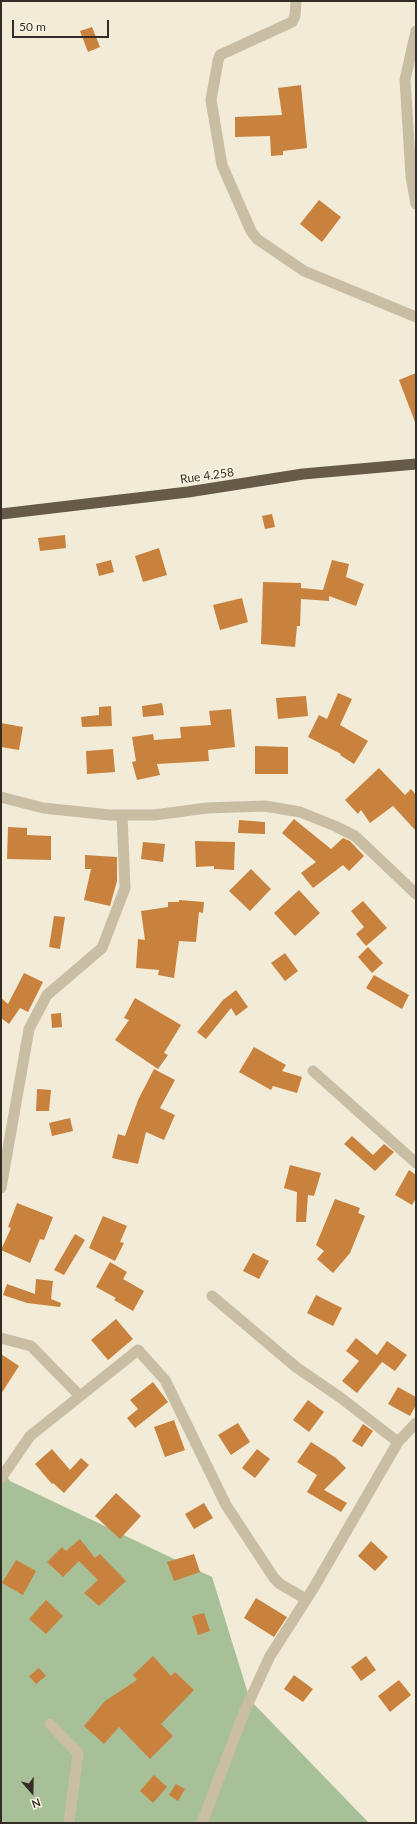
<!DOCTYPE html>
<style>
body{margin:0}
#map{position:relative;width:417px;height:1824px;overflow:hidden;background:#f1ebd7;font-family:Lato,sans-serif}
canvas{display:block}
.frame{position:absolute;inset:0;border:2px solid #342d25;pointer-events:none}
.north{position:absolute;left:12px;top:1772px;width:40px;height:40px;-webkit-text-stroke:3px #f9f4e3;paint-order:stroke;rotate:160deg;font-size:11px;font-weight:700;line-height:16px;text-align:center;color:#342d25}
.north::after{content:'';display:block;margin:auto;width:14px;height:18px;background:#342d25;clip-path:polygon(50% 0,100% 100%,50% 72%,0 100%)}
.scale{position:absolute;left:12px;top:20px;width:97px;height:18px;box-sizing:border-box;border:2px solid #342d25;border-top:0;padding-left:5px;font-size:12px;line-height:14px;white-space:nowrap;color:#342d25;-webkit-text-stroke:3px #f9f4e3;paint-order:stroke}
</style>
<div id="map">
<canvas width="417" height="1824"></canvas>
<div class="frame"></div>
<div class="north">N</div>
<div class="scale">50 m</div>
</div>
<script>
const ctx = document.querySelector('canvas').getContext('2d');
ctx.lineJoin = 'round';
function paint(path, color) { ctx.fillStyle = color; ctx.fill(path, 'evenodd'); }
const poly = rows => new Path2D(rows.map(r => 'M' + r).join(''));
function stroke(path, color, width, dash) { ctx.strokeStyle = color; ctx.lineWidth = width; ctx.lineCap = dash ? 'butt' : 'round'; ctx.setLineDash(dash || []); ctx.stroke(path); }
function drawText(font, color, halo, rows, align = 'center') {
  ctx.font = font + ' Lato,sans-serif'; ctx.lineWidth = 3; ctx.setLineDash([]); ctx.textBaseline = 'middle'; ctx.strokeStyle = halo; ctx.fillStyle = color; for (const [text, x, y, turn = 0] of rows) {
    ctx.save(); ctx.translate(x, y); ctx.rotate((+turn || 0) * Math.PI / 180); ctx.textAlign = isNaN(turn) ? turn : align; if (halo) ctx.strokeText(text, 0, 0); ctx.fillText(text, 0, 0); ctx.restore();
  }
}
paint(poly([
 [1,1468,10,1481,212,1577,250,1700,369,1823,1,1823]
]), '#a8c097');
paint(poly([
 [92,27,100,47,88,52,80,31],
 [301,85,307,148,283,151,283,155,271,156,270,136,235,137,235,117,282,115,278,88],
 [319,200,341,217,322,242,300,224],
 [416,373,416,421,415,422,399,380],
 [272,514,275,527,265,529,262,516],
 [65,535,66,548,40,551,38,538],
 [159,548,167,575,143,582,135,556],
 [111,560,114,572,99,576,96,564],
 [332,560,349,564,346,577,364,584,356,606,329,596,329,601,301,599,300,626,297,626,295,647,261,644,263,582,301,583,301,588,323,590],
 [242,598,248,622,220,630,213,605],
 [338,693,352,699,340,725,368,741,354,764,340,755,341,754,308,737,319,715,327,719],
 [306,696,308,716,278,719,276,698],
 [162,703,164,715,143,717,142,706],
 [111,706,112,726,82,727,81,717,99,715,99,707],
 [231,709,235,747,208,750,209,761,157,764,160,775,137,780,132,762,136,761,132,737,153,734,154,740,181,738,180,727,211,725,209,711],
 [1,723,23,727,19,750,1,747],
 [255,746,288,747,288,774,255,774],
 [113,749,115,772,87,774,86,751],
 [379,768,405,795,411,789,416,795,416,831,393,806,370,823,361,810,358,814,345,800],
 [294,819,331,849,343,838,350,841,364,856,349,871,343,865,313,888,301,873,316,862,282,833],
 [239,820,265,822,265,834,238,833],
 [8,827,27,828,27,835,51,836,51,860,7,859],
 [195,841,235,842,234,870,214,869,214,866,196,867],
 [143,842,165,844,163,862,141,859],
 [85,855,117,857,117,881,110,906,84,900,91,869,85,869],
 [251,869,271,889,250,911,229,891],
 [299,890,320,913,295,936,274,913],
 [179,900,204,902,203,913,199,912,196,942,179,941,174,978,158,975,159,970,136,968,138,939,145,940,141,911,168,907,168,902,179,902],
 [363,901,387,928,366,946,356,934,364,927,351,911],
 [54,916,65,917,60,949,49,947],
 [368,947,383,963,372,973,358,957],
 [285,953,298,971,285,981,271,963],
 [24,973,43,982,28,1012,20,1008,9,1024,1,1018,1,998,8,1004],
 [374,975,409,995,402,1009,366,988],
 [236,990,248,1007,236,1016,231,1008,206,1039,197,1032,223,1000],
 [135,998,181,1025,164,1053,168,1055,158,1069,115,1040,129,1020,124,1018],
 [61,1013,62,1027,52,1028,51,1014],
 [254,1047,286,1065,282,1071,302,1077,297,1093,273,1086,271,1090,239,1072],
 [154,1069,175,1080,160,1108,175,1115,164,1140,146,1132,138,1164,112,1158,118,1134,125,1136,138,1100],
 [37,1089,51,1090,49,1111,36,1111],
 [70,1118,73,1131,52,1136,49,1123],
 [352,1136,373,1155,384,1144,394,1152,375,1171,344,1144],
 [290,1165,321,1173,314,1196,308,1195,306,1222,296,1222,297,1192,284,1188],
 [409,1170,416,1175,416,1198,412,1205,395,1195],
 [335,1199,360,1208,358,1213,365,1216,350,1253,333,1273,317,1259,324,1251,316,1245],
 [17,1203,53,1217,44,1240,40,1239,30,1263,1,1250,11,1228,8,1227],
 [103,1216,127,1226,120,1242,124,1243,115,1261,89,1248],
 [75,1234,85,1240,64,1275,54,1270],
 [253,1253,269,1261,259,1279,243,1271],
 [110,1262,127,1272,123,1279,144,1291,133,1311,114,1300,116,1298,96,1287],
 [36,1279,53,1281,51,1299,61,1303,60,1307,27,1303,3,1295,7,1284,35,1294],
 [316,1295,342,1308,333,1326,307,1313],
 [116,1319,133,1339,108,1360,91,1340],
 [356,1338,377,1355,387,1341,407,1355,395,1371,382,1362,357,1393,342,1381,359,1361,346,1351],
 [1,1354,19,1366,1,1394],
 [153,1382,168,1402,135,1428,127,1418,138,1409,130,1400],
 [398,1387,416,1397,416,1405,410,1416,388,1404],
 [308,1400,324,1412,309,1432,293,1420],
 [174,1420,185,1450,165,1457,154,1427],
 [238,1423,250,1442,231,1455,218,1435],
 [363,1424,373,1431,362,1447,352,1441],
 [311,1442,336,1458,346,1468,324,1490,347,1503,341,1512,307,1492,317,1475,297,1462],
 [52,1449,70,1470,81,1458,89,1465,64,1493,53,1483,52,1484,35,1464],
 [257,1449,270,1459,255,1478,242,1468],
 [116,1493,141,1516,120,1539,95,1516],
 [204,1503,213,1518,194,1529,185,1514],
 [80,1539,95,1558,100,1554,126,1581,99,1606,84,1593,98,1580,79,1561,63,1577,47,1562,62,1547,66,1551],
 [371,1541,388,1557,375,1571,358,1556],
 [194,1554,200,1572,174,1581,167,1562],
 [16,1560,36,1571,23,1595,2,1583],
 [256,1598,287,1617,274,1637,244,1618],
 [46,1600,63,1616,46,1634,29,1619],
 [204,1613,210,1631,198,1635,192,1616],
 [153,1656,171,1676,175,1672,194,1690,161,1724,173,1736,150,1759,119,1727,104,1744,84,1726,105,1701,137,1680,133,1675],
 [366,1656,376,1670,361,1681,351,1667],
 [39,1668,46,1676,36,1684,29,1676],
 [294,1675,313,1689,303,1702,284,1689],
 [399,1680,411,1695,390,1712,378,1696],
 [154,1775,167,1787,153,1803,140,1791],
 [176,1784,185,1789,178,1801,169,1795]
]), '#c8823e');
stroke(poly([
 [296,1,295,16,292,22,220,55,218,61,211,100,222,165,251,231,257,239,304,271,416,317],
 [416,31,405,80,411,176,416,204],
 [1,797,43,808,110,815,154,815,207,808,265,806,300,812,335,826,355,836,416,894],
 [313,1071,416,1163],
 [1,1188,29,1029,47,995,102,948,125,888,122,815],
 [212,1296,296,1367,341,1398,398,1442],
 [1,1338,31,1346,80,1396],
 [1,1478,30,1436,138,1350,165,1380,226,1505,274,1578,280,1584,306,1599],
 [50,1724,78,1753,69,1823],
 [202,1823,245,1710,270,1656,313,1589,398,1442,416,1423]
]), '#c9bea3', 11);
stroke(poly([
 [1,514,188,492,303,474,416,464]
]), '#665a49', 11);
drawText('12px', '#342d25', '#f9f4e3', [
 ["Rue 4.258",207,476,-8]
]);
</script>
